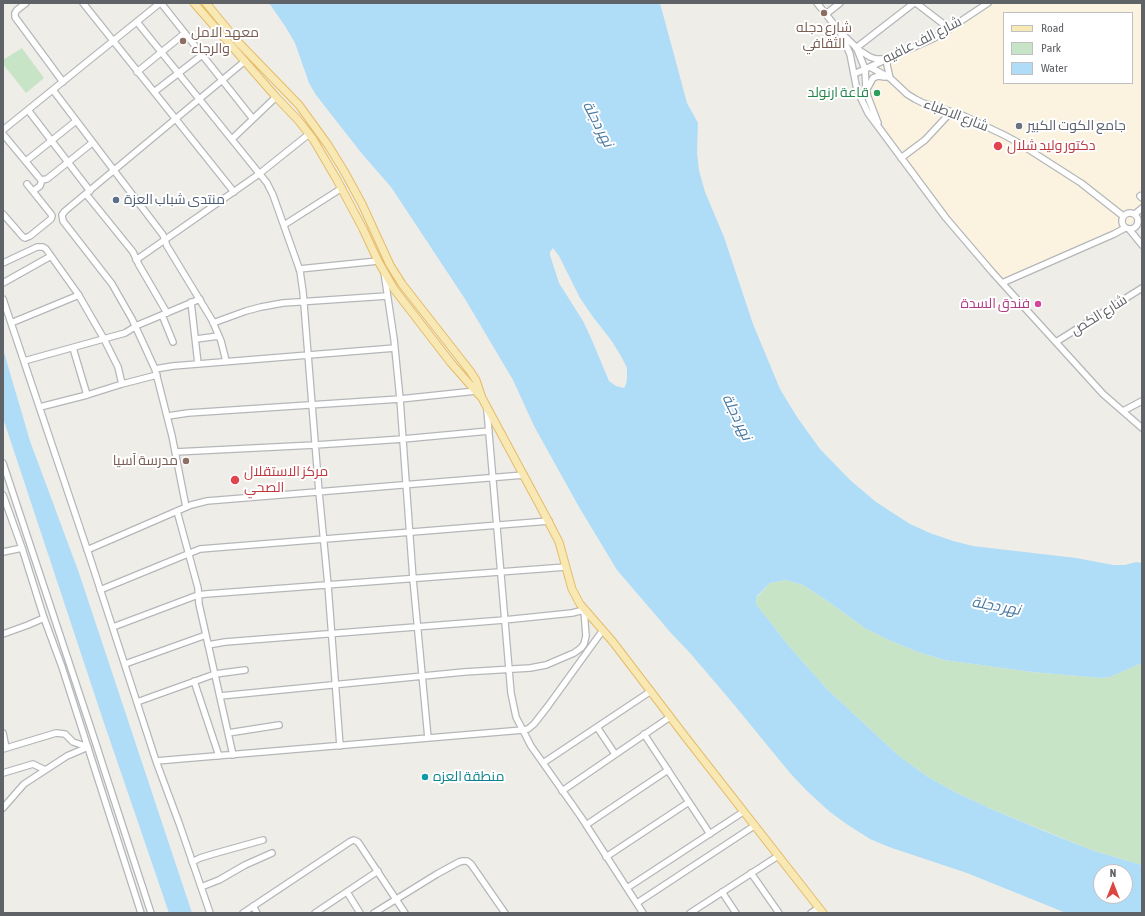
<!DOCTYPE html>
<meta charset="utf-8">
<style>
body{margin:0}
#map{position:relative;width:1145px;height:916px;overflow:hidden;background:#efede7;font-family:"Asap Condensed",sans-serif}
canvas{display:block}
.frame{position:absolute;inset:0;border:4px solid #5f6266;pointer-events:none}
.legend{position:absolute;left:1003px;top:12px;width:130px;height:72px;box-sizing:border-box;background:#fff;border:1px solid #bfc0c2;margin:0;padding:5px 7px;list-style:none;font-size:12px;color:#5f6266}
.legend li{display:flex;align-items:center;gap:8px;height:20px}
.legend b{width:20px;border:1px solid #bfc0c2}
.north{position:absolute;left:1093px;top:864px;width:40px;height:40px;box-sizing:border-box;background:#fff;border:1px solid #bfc0c2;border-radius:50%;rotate:0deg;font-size:11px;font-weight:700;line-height:16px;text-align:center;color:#5f6266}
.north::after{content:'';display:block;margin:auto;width:14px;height:18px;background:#db4542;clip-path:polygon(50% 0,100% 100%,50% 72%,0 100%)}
</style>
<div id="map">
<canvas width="1145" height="916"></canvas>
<div class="frame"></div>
<ul class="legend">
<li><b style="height:5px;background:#f8e9b4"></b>Road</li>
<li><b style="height:11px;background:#c8e4c6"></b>Park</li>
<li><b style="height:11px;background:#afddf8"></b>Water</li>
</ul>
<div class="north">N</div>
</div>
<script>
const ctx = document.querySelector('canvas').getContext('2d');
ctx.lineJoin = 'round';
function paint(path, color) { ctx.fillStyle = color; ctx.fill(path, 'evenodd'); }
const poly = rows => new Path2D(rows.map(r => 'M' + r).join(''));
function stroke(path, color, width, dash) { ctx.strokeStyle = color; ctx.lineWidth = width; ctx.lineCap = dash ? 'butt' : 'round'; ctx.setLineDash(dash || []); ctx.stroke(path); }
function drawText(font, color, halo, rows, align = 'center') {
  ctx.font = font + ' "Asap Condensed",Cairo,sans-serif'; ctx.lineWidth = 4; ctx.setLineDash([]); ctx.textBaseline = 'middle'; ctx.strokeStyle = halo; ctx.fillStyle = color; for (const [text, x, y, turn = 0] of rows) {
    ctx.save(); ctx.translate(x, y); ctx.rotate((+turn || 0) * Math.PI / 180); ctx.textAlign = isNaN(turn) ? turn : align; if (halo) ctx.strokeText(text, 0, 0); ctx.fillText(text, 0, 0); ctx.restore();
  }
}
paint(poly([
 [988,3,1142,3,1142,212,1125,228,1002,283,944,216,899,153,870,102,862,61,882,60,938,35],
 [1004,13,1132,13,1132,83,1004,83]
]), '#fbf3e0');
paint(poly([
 [22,48,44,78,26,93,3,64,3,60],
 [786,580,803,585,823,598,865,628,891,641,918,652,944,660,1032,672,1102,678,1110,677,1142,663,1142,865,1094,851,989,808,957,793,928,777,899,756,827,689,788,645,756,604,757,597,770,583]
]), '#c8e4c6');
paint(poly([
 [269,3,660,3,687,103,698,123,697,153,699,170,705,192,724,237,753,324,780,389,797,417,820,449,850,480,876,502,910,524,930,533,953,541,973,546,1076,558,1113,565,1125,565,1136,562,1142,563,1142,663,1110,677,1102,678,1032,672,944,660,918,652,891,641,865,628,823,598,803,585,786,580,770,583,757,596,756,604,788,645,827,689,899,756,928,777,957,793,989,808,1044,831,1094,851,1142,865,1142,913,1066,913,967,873,889,847,870,839,848,825,830,812,807,791,790,773,731,701,690,653,671,633,617,570,579,507,534,426,513,380,465,299,391,187,363,155,316,95,309,83,295,43,285,26],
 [553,248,559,256,580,298,593,317,611,340,621,356,627,368,627,379,626,384,624,388,616,386,609,381,591,338,583,321,559,283,550,255,550,252],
 [1101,872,1125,872,1125,896,1101,896],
 [3,349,30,441,79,573,192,913,169,913,102,717,3,418]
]), '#afddf8');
const minor = poly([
 [26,3,17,10,15,13,15,17,63,82],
 [83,3,234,192],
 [161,3,253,119],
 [817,3,840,32,859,50,870,57,876,59,887,59,887,65,890,78],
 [916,3,950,29],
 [826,14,840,3],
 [137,22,267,183,273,195,300,271,303,292,319,492,328,585,340,746],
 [840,32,850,54,857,90,868,113,946,218,993,273,1103,394,1142,428],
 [856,48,914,3],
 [857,49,865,69,866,89,868,97,878,123],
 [870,67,890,78,907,94,915,99,923,103,962,115,1004,135,1017,142,1081,183,1123,216],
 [137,72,185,33],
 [854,74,934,38,946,31,988,3],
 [867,89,873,78,878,76,885,77],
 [53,90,163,235,167,246,212,320,221,341,226,361],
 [154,92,202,55],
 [28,110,90,191],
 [3,130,160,3],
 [3,134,41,180,47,179,92,143],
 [232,139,276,97],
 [901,158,925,140,951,112],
 [26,161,76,121],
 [33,191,40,186,42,180],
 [86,194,133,252,139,265,167,313],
 [1142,195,1140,196,1142,198],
 '1122 221a8 8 0 1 1 16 0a8 8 0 1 1-16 0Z',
 [3,214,23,237,25,238,30,236,51,219,52,216,51,214,27,184],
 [1135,214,1142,208],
 [284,225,342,188],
 [1129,229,1142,245],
 [136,260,259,174,309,134],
 [3,263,37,247,43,247,46,249,78,294,104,339,118,367,122,384,87,395,40,407],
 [299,269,378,261],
 [384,272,394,339,400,399,413,579,428,738],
 [3,283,51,256],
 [1002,283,1114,234,1125,228],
 [3,299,91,561,156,761,179,823,210,913],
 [191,302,198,364],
 [162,315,173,342],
 [11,323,79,295],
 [213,323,246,311,261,307,283,303,387,296],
 [196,339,219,336],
 [1056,342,1142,288],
 [73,348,87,395],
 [24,361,125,333,138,325,200,299],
 [155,369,173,366,395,348],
 [122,384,157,375],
 [487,410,511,693,516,717,531,746,581,817,643,913],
 [1123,411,1142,401],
 [168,416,188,413,400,399,476,391],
 [175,452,315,445,403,439,489,431],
 [3,463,96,744,104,769,151,913],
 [3,495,22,548,44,618,62,667,141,913],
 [186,507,172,436,155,369,132,319,112,284,63,221,62,215,65,211,245,61],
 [177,511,198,588,199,604,233,755],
 [87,550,191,505,207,501,524,475],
 [3,552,22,548],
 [100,590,200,549,549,521],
 [113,627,198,595,206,594,566,567],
 [3,634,28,625,44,618],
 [208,645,225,642,504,620,572,613,584,610,586,636,584,644,581,648,574,653,546,665,530,668,464,672,220,696],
 [125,664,206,635],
 [194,681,219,756],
 [137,702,215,674,245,670],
 [597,727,615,754],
 [3,733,6,748],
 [228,733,279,725],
 [644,734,710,834],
 [3,749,56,733,65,734,73,742,88,747],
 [156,761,523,730,528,729,534,724,548,706,603,630],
 [543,763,651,691],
 [3,773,33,764,45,770],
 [562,791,670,717],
 [3,808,24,784,67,756,88,747],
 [586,825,668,770],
 [606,857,689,802],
 [192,862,200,858,213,854,263,840],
 [751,873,779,913],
 [201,887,219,880,245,865,272,853],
 [627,888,743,812],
 [347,892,360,913],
 [722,892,736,913],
 [637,903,754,826],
 [253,906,257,913],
 [243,913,351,841,354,840,358,842,405,913],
 [315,913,378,871],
 [374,913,437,874,459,862,463,861,467,861,471,864,505,913],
 [690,913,778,856],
 [811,913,819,908]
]);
const major = poly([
 [194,3,276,97,298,120,313,139,337,180,363,229,378,261,394,289,451,363,480,396],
 [206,3,238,42,299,105,328,145,344,171,362,204,390,265,402,284,470,371,476,380,482,398,546,517,559,542,572,589,580,604,613,642,687,739,823,913]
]);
stroke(minor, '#b4b7ba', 8);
stroke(major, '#e6bb6a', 9);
stroke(minor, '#fff', 5.5);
stroke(major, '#f8e9b4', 7);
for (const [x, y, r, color] of [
 [824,13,4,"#8d6e63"],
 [183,41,4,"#8d6e63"],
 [877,93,4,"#2e9e5b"],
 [1019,126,4,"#6b7280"],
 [998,146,5,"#e0444e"],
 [116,200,4,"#5c6f8a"],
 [1038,304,4,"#d1479c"],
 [186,461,4,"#8d6e63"],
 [235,480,5,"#e0444e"],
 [425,777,4,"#0f9aa8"]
]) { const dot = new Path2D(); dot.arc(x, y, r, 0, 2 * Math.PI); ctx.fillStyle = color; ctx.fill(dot); stroke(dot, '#fff', 1.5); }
drawText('14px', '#785e54', '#fff', [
 ["شارع دجله",824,28],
 ["الثقافي",824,44],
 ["معهد الامل",191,33,"left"],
 ["والرجاء",191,49,"left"],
 ["مدرسة آسيا",178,461,"right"]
]);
drawText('14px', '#5f6266', '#fff', [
 ["شارع الف عافيه",922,40,-27],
 ["شارع الاطباء",956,115,21],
 ["شارع الكص",1099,315,-32]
]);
drawText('14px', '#27864d', '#fff', [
 ["قاعة ارنولد",869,93]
], 'right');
drawText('14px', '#5b616d', '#fff', [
 ["جامع الكوت الكبير",1027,126]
], 'left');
drawText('14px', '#be3a42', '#fff', [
 ["دكتور وليد شلال",1007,146],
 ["مركز الاستقلال",244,472],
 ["الصحي",244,488]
], 'left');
drawText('14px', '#4e5e75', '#fff', [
 ["منتدى شباب العزة",124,200]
], 'left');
drawText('14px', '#b23c85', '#fff', [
 ["فندق السدة",1030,304]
], 'right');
drawText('14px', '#0d838f', '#fff', [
 ["منطقة العزه",433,777]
], 'left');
drawText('italic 15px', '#4979a1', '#fff', [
 ["نهر دجلة",598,124,63],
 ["نهر دجلة",737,417,64],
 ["نهر دجلة",996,606,10]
]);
</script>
